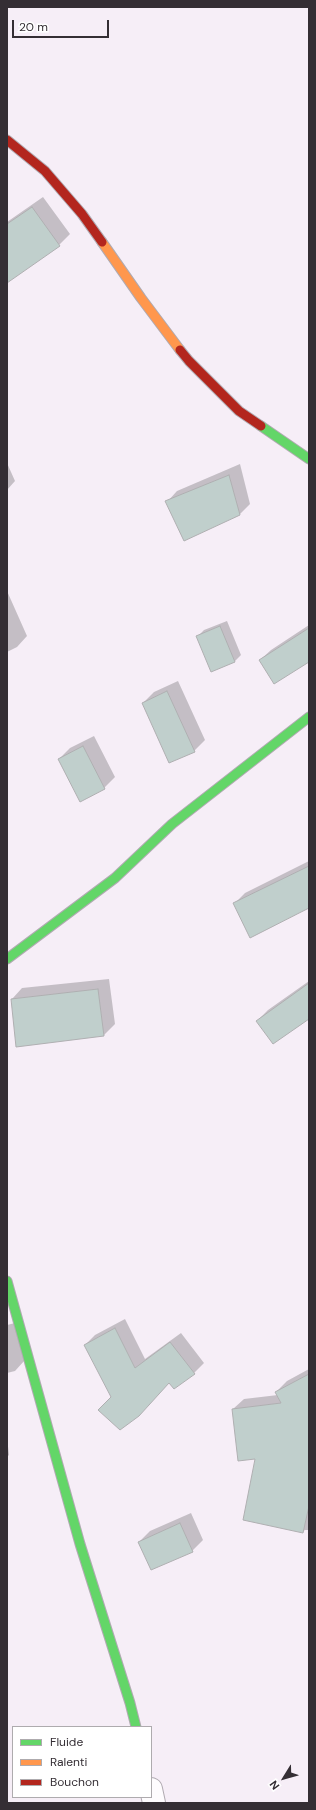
<!DOCTYPE html>
<style>
body{margin:0}
#map{position:relative;width:316px;height:1810px;overflow:hidden;background:#f6eef7;font-family:"DM Sans",sans-serif}
canvas{display:block}
.frame{position:absolute;inset:0;border:8px solid #342e34;pointer-events:none}
.legend{position:absolute;left:12px;top:1726px;width:140px;height:72px;box-sizing:border-box;background:#fff;border:1px solid #aeabae;margin:0;padding:5px 7px;list-style:none;font-size:12px;color:#342e34}
.legend li{display:flex;align-items:center;gap:8px;height:20px}
.legend b{width:20px;border:1px solid #aeabae}
.north{position:absolute;left:264px;top:1758px;width:40px;height:40px;-webkit-text-stroke:3px #fff;paint-order:stroke;rotate:233deg;font-size:11px;font-weight:700;line-height:16px;text-align:center;color:#342e34}
.north::after{content:'';display:block;margin:auto;width:14px;height:18px;background:#342e34;clip-path:polygon(50% 0,100% 100%,50% 72%,0 100%)}
.scale{position:absolute;left:12px;top:20px;width:97px;height:18px;box-sizing:border-box;border:2px solid #342e34;border-top:0;padding-left:5px;font-size:12px;line-height:14px;white-space:nowrap;color:#342e34;-webkit-text-stroke:3px #fff;paint-order:stroke}
</style>
<div id="map">
<canvas width="316" height="1810"></canvas>
<div class="frame"></div>
<ul class="legend">
<li><b style="height:5px;background:#63d668"></b>Fluide</li>
<li><b style="height:5px;background:#ff974d"></b>Ralenti</li>
<li><b style="height:5px;background:#b3261e"></b>Bouchon</li>
</ul>
<div class="north">N</div>
<div class="scale">20 m</div>
</div>
<script>
const ctx = document.querySelector('canvas').getContext('2d');
ctx.lineJoin = 'round';
function paint(path, color) { ctx.fillStyle = color; ctx.fill(path, 'evenodd'); }
const poly = rows => new Path2D(rows.map(r => 'M' + r).join(''));
function stroke(path, color, width, dash) { ctx.strokeStyle = color; ctx.lineWidth = width; ctx.lineCap = dash ? 'butt' : 'round'; ctx.setLineDash(dash || []); ctx.stroke(path); }
paint(poly([
 [43,197,70,234,59,245,7,262,7,222],
 [7,463,15,481,7,490],
 [240,464,250,504,239,515,167,502,177,491],
 [7,591,27,636,17,647,7,652],
 [227,621,241,655,235,661,198,636,204,630],
 [309,625,309,661,260,660,271,650],
 [178,681,205,740,194,751,143,703,154,692],
 [94,736,115,777,104,788,59,759,70,748],
 [309,861,309,907,234,904,245,893],
 [109,979,115,1024,104,1035,12,999,22,988],
 [309,981,309,1018,257,1021,268,1010],
 [125,1319,145,1359,181,1333,204,1363,194,1373,170,1382,112,1397,85,1345,95,1335],
 [15,1323,25,1360,15,1371,7,1373,7,1325],
 [309,1369,309,1530,305,1530,303,1531,256,1458,233,1409,244,1399,278,1395,276,1392,287,1381],
 [7,1438,9,1455,7,1457],
 [191,1513,203,1540,192,1551,139,1542,150,1531]
]), '#0003');
const building = poly([
 [32,207,60,246,7,283,7,224,32,207],
 [229,475,240,515,184,541,165,501,229,475],
 [220,626,235,662,211,672,196,636,220,626],
 [309,628,309,662,274,684,259,660,309,628],
 [167,691,195,752,169,763,142,703,167,691],
 [83,746,105,789,80,802,58,759,83,746],
 [309,866,309,908,250,938,233,903,309,866],
 [309,983,309,1019,273,1044,256,1021,309,983],
 [98,989,104,1036,16,1047,11,999,98,989],
 [115,1328,135,1368,170,1342,195,1374,174,1389,169,1383,139,1416,120,1430,98,1410,111,1397,84,1345,115,1328],
 [309,1374,309,1506,303,1533,243,1520,255,1459,238,1461,232,1409,281,1403,275,1392,309,1374],
 [180,1523,193,1552,151,1570,138,1542,180,1523]
]);
paint(building, '#c0cfcc');
stroke(building, '#afafb1', 1);
const street = poly([
 [151,1789,154,1803]
]);
const fast = poly([
 [261,426,309,459],
 [7,959,115,878,172,824,309,717],
 [7,1281,80,1544,130,1703,136,1727]
]);
const slow = poly([
 [102,242,141,298,180,350]
]);
const jam = poly([
 [7,140,45,171,82,214,102,242],
 [180,350,189,361,239,411,261,426]
]);
stroke(street, '#b0aab1', 24);
stroke(fast, '#b0aab1', 11);
stroke(slow, '#b0aab1', 11);
stroke(jam, '#b0aab1', 11);
stroke(street, '#fefcfe', 22);
stroke(fast, '#63d668', 9);
stroke(slow, '#ff974d', 9);
stroke(jam, '#b3261e', 9);
</script>
